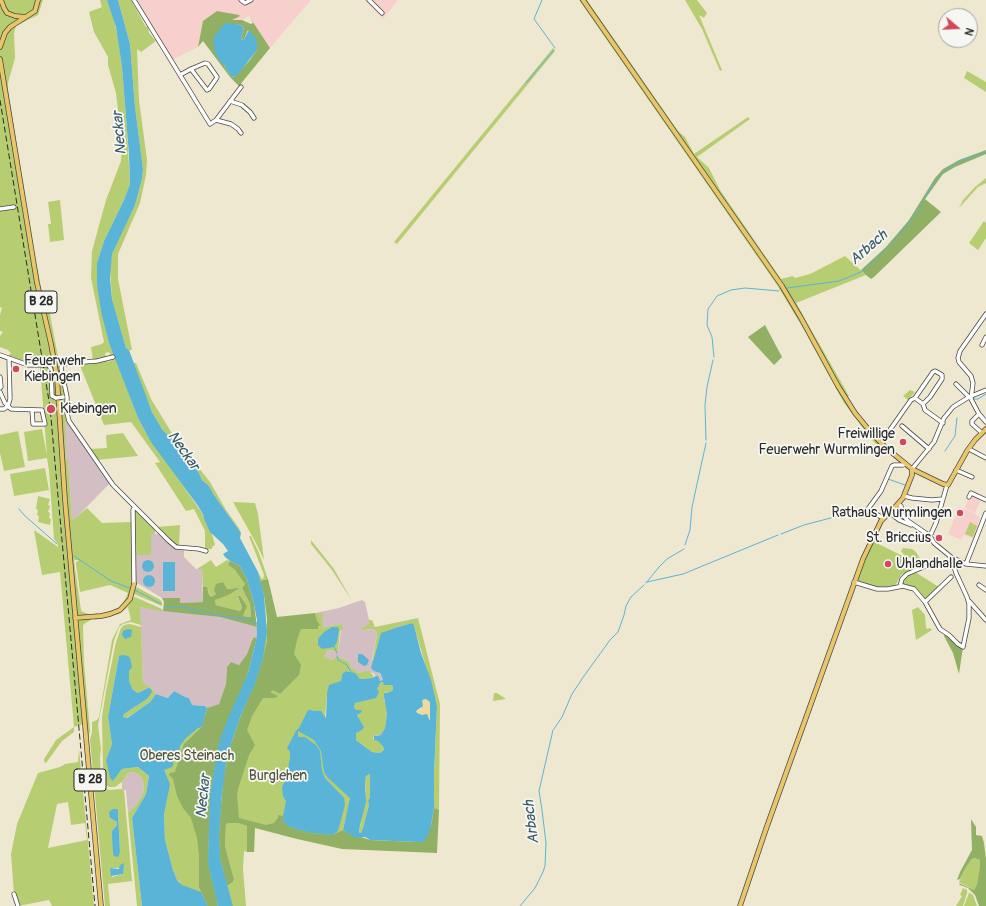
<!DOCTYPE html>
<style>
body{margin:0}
#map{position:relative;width:986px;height:906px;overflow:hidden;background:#efe8d1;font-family:Pangolin,sans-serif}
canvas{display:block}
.north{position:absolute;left:938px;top:8px;width:40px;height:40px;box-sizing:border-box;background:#f6f6f2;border:1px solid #a5a5a2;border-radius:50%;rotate:109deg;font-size:11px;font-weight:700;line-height:16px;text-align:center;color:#2b2b2b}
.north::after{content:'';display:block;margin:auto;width:14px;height:18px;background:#d1495b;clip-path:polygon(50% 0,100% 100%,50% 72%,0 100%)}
</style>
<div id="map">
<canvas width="986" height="906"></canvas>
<div class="north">N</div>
</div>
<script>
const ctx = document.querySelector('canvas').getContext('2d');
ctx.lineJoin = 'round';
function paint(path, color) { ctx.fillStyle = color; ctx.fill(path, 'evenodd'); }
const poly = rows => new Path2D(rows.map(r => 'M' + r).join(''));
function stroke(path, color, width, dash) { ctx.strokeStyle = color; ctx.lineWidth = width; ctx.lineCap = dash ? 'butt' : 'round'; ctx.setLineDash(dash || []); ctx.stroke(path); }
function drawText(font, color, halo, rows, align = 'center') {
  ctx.font = font + ' Pangolin,sans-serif'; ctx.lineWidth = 3.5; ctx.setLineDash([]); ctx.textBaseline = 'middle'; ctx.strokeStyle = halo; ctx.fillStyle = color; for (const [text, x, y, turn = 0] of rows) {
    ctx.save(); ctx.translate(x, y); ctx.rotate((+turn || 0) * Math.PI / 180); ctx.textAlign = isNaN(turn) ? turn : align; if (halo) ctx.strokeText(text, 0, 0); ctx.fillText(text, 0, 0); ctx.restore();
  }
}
paint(poly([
 [137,0,311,0,270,48,249,16,242,20,232,20,239,16,203,21,198,47,172,60],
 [364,0,398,0,383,19],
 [971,494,981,499,975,513,964,508],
 [959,507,974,513,980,518,977,525,979,526,974,539,964,535,961,540,948,534]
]), '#f7d0cd');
paint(poly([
 [68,421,110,483,72,522,68,461,66,462,64,433,65,423],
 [151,534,159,534,175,548,184,548,184,557,196,569,202,569,203,602,180,603,180,598,162,598,137,583,135,581,135,555,151,555],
 [362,600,365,602,370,624,362,628,365,630,373,629,376,631,377,635,372,659,383,680,380,681,373,673,365,671,360,673,359,673,351,667,348,661,339,657,333,660,325,659,324,656,328,650,338,652,342,624,323,627,317,621,315,613,339,608],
 [140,607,220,617,257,627,257,637,253,638,247,654,239,665,231,662,227,667,226,684,219,704,207,708,205,706,192,705,189,698,185,697,174,691,168,698,156,694,151,688,143,684],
 [134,772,141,776,144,784,143,794,136,805,128,813,126,790,122,790,122,782,128,773]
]), '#d2bec3');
paint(poly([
 [0,0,43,0,38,15,16,26,14,33,15,58,8,83,8,90,35,258,45,306,49,309,65,394,65,413,68,421,65,423,66,461,68,460,72,521,87,508,102,523,132,522,132,587,128,600,116,611,105,614,96,614,95,613,100,614,115,610,122,605,128,593,110,585,80,592,76,564,76,562,79,560,75,560,74,561,81,610,83,612,91,615,92,619,84,624,83,626,84,663,90,731,88,738,86,723,74,727,74,732,62,741,46,763,44,762,44,759,56,740,74,727,60,572,42,575,34,530,58,547,58,544,54,539,49,471,47,458,28,461,24,432,42,429,47,455,40,367,39,364,30,364,9,356,11,353,8,350,0,347,0,336,3,332,0,331,0,315,2,308,0,307],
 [100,0,107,0,113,15,118,38,122,67,127,130,130,184,124,200,104,241,97,263,109,343,114,355,111,356,109,352,105,353,106,357,93,360,91,347,102,344,104,342,91,278,92,251,106,200,121,161,123,133,119,119,116,93,108,65,108,57,94,32,89,12,102,7],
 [118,0,131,0,146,27,148,26,149,33,156,41,141,52,137,49,139,100,147,160,146,175,140,203,118,254,118,279,132,350,129,350,126,348,112,299,110,268,112,254,116,243,135,205,142,179,143,169,135,107,130,44],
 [579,0,587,0,678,131,685,137,694,154,748,117,750,119,697,157,709,168,720,190,781,279,793,276,795,278,810,274,845,256,866,275,796,303,849,396,845,401,887,451,882,450,872,440,844,403,804,330,777,285],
 [685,0,697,0,707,13,704,18,699,15,722,70,720,71,702,29],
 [553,48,555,51,397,244,394,242],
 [967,71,986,82,986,92,964,78],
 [986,178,986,183,978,187,959,208,963,200,974,188,975,187],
 [60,200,64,240,50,242,48,224,51,224,48,202],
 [984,221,986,223,986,238,978,250,969,243],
 [115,357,138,418,145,431,204,516,204,519,212,534,215,545,212,547,212,549,205,549,205,531,194,509,186,511,155,463,160,462,131,422,104,425,79,363,106,360,107,362,112,360,112,358],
 [133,363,136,363,151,399,173,435,210,482,226,510,239,528,241,533,214,495,209,486,202,480,199,473,187,460,176,447,175,443,162,429,152,412],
 [910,390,915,392,908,400,903,396],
 [18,431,25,467,4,471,0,453,0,435],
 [123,433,138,456,96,460,89,449,107,448,106,436,107,435],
 [45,468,49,490,14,496,10,474],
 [38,496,50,499,48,505,50,506,48,512,50,513,49,518,51,519,50,525,38,522,39,516,37,515,38,510,36,509],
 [233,502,255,503,258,514,264,560,256,543],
 [136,510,155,529,155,534,151,534,151,555,135,555,134,512],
 [970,522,977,526,973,537,965,534],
 [180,525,179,545,176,545,157,527],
 [249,536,251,536,259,553,268,579,260,581,258,572,262,579,263,579,264,575],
 [311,540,334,569,352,601,332,570,311,544],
 [872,541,903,556,905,555,907,560,913,564,913,569,901,575,895,586,878,588,856,581],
 [903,548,912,549,916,552,922,562,921,566,914,569,914,560,903,554,901,551],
 [211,560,216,567,227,560,230,561,228,565,235,570,239,575,245,584,242,588,250,604,251,617,243,616,246,606,238,597,242,608,240,611,216,605,215,600,238,590,238,588,226,589,222,582,216,594,211,597,207,588,203,587,202,569,197,569],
 [915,572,939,587,926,600,914,587,901,583,905,576],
 [136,587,159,599,162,602,162,606,134,594],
 [135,597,162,609,162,611,140,607,141,625,131,622,123,624,119,627,114,641,98,725,101,749,100,758,101,779,105,787,109,790,121,789,124,790,132,881,108,884,110,906,105,906,90,740,92,732,92,722,97,720,99,717,112,640,120,624,131,620,128,607,119,614,95,620,97,618,112,615,120,611,128,606,133,598],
 [118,811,120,852,119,856,112,836,112,831,117,825,117,822,110,818],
 [110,868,120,868,123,874,112,877],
 [918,607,925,615,926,627,927,629,930,628,932,630,916,640,912,610],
 [323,613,322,626,323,627,342,624,343,629,340,631,338,652,336,653,335,651,328,650,324,656,325,658,333,660,336,657,339,657,348,661,351,667,359,673,360,673,365,671,369,671,374,676,372,678,360,679,351,672,346,671,342,674,341,681,327,693,325,718,323,714,319,712,314,710,310,711,357,772,343,830,342,830,338,845,241,823,219,798,268,619],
 [418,618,440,704,439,810,434,808,434,774,437,706,414,625,412,623,398,627,379,640,371,668,377,635,376,631,373,629,362,630,362,628,369,624,369,620,372,620,375,627],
 [130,624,141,627,143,683,151,688,156,694,150,702,136,712,126,718,123,717,124,714,147,699,148,688,138,693,133,690,129,681,129,671,119,656,108,717,112,744,106,760,113,781,122,769,138,767,149,776,146,794,132,818,142,906,137,906,128,813,136,805,143,794,144,784,141,776,134,772,128,773,122,782,115,787,109,787,106,785,103,771,102,717,106,691,116,642,121,628,124,625],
 [384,682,384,685,392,685,393,687,393,690,390,692,385,692,384,700,386,705,387,714,385,728,381,735,377,735,374,736,373,739,378,740,383,745,384,750,380,753,372,752,356,740,355,736,357,731,359,718,357,715,361,712,356,710,354,707,355,703,361,701,376,689,380,683],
 [494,693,497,693,506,699,493,701],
 [235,701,217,906,184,906,180,882,177,880,173,870,165,840,164,815,167,799,157,741],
 [79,749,94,906,52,906,49,900,18,906,14,894,11,854,17,824,38,773,60,767,65,764,78,762],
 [68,802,71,825,85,823,87,840,48,848,57,804],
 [370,774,371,776,370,797,368,801,369,805,363,828,361,834,359,833,366,790,365,782,366,776],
 [226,823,238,823,247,826,247,852,244,851,243,869,246,906,233,906,227,886,233,882,234,879,225,846],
 [974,858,980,860,981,862,977,884,974,890,959,882,965,869,971,860],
 [963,888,967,890,967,893,963,906,956,906,962,896,960,895],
 [969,893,970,893,973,895,977,906,964,906]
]), '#b7cd72');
paint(poly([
 [217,11,239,15,240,16,232,20,242,20,251,24,253,23,249,16,270,48,239,86,230,77,203,41,198,47,203,21],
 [231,24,237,24,244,27,241,38,242,40,244,39,248,30,256,40,257,50,249,61,234,77,231,76,224,66,228,64,226,64],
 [986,150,986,154,955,167,943,174,925,199,941,212,874,277,871,279,866,275,861,270,886,247,909,220,935,178,943,169,959,160],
 [765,325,782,357,774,365,748,337],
 [230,561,239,565,247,579,254,604,257,627,220,617,163,611,164,602,162,598,180,598,180,603,203,602,203,587,207,587,209,594,211,597,216,594,214,590,216,584,223,582,227,589,238,588,239,589,228,595,215,600,216,605,240,611,242,608,238,596,240,596,247,606,243,616,251,617,250,604,242,588,245,584,235,570,228,565],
 [268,579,277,617,315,613,317,621,320,625,318,626,318,629,301,629,297,640,294,654,301,665,299,675,280,694,273,690,270,692,278,696,275,698,263,698,252,716,247,730,255,745,249,755,238,789,237,795,239,818,266,825,274,823,278,818,278,815,283,816,284,823,292,828,312,833,332,835,343,830,346,832,370,840,418,842,431,826,434,808,437,809,439,810,437,853,342,849,297,839,255,828,254,852,247,852,247,826,238,823,228,823,226,824,225,846,234,879,233,882,227,886,220,858,219,835,223,781,231,744,241,715,255,684,263,658,267,641,267,619,264,595,260,581],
 [945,633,963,647,959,674,953,653,944,636],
 [257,637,248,673,215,766,210,794,208,864,218,906,208,906,199,887,199,855,197,838,191,818,183,808,177,796,173,779,169,775,170,773,175,772,184,744,202,727,207,708,219,704,226,684,227,667,231,662,239,665,247,654,253,638],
 [971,819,976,827,976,835,982,836,984,843,986,859,986,906,979,906,975,895,968,888,960,885,959,883,974,890,977,884,980,866,980,860,974,858,971,860,965,869,960,879,957,880,960,872,972,850]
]), '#91b064');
paint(poly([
 [426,699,430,702,430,722,429,717,417,713,416,711,421,709,422,700]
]), '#eeda9e');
paint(poly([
 [107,0,118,0,130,44,135,107,143,169,142,179,135,205,112,254,110,278,112,299,126,348,129,350,152,412,162,429,175,443,176,447,187,460,191,461,199,473,202,480,209,486,214,495,241,533,240,538,258,572,264,595,267,632,263,658,255,684,241,715,231,744,226,764,222,793,219,835,220,858,233,906,218,906,208,864,210,794,219,742,227,721,248,673,257,637,257,620,254,604,247,579,239,565,230,561,225,557,223,554,228,551,223,544,210,532,204,519,204,516,198,506,151,442,145,431,138,418,109,343,101,311,97,285,97,263,104,241,124,200,130,184,129,155,122,67,116,27],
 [225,23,237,24,244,27,241,38,242,40,244,39,249,30,257,40,257,50,238,74,234,77,231,76,224,66,227,64,223,65,216,55,214,47,213,38],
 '142 566a6 6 0 1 1 12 0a6 6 0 1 1-12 0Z',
 [163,562,175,562,175,591,163,591],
 '143 581a6 6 0 1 1 12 0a6 6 0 1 1-12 0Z',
 [412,623,414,625,421,653,431,680,437,706,434,774,434,808,431,826,428,835,424,842,418,842,370,840,365,837,356,838,346,832,343,830,350,798,328,778,324,772,321,751,314,740,298,731,298,737,305,737,316,745,320,751,322,771,325,778,344,798,345,805,338,831,332,835,312,833,292,828,284,823,283,816,286,801,283,796,282,787,286,779,290,758,290,752,287,748,296,731,299,728,308,710,321,711,326,718,327,693,329,685,341,681,342,674,346,671,355,673,360,679,372,678,376,676,378,676,380,681,383,680,380,673,374,671,371,668,381,633,398,627],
 [383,682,384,685,392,685,393,687,393,690,390,692,384,693,384,697,387,714,385,728,381,735,374,736,374,740,378,741,383,746,384,750,380,753,372,752,356,740,356,733,362,730,364,727,357,715,362,712,361,710,356,710,354,707,355,703,376,698,379,692,377,689,380,683],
 [426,699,430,702,430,721,427,714,422,715,417,713,416,711,423,706,422,700],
 [370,774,370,797,368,801,369,805,363,828,361,833,359,833,360,825,366,802,365,782,366,776],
 [332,627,338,627,339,630,337,642,334,647,322,649,318,645,318,639,324,632],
 [128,629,132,630,131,637,125,639,122,635,123,631],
 [358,654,362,654,369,660,367,665,364,666,358,662],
 [123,655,128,656,130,658,132,667,129,671,129,681,133,690,138,693,148,688,151,689,152,692,147,699,124,714,123,717,127,718,136,712,150,702,156,694,168,698,174,691,185,697,189,698,192,705,205,706,207,708,202,727,198,728,186,738,180,746,179,754,174,754,173,766,172,767,164,770,170,784,164,815,165,840,173,870,177,880,182,885,201,892,208,906,142,906,132,818,146,794,149,776,138,767,122,769,113,781,110,778,106,760,112,744,108,717,119,656],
 [113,809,117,809,118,811,120,852,119,856,117,857,114,856,113,853,112,836,112,831,117,825,117,822,110,818,109,812],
 [124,863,123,874,111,876,110,868,119,869,120,865]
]), '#59b4d7');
stroke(poly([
 [542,0,534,19,555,48],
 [526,83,554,50],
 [944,171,959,161,986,152],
 [925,198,933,184,942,173],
 [787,288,839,281,861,272,891,244,919,210,924,200],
 [714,357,712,337,707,325,708,309,717,296,731,290,745,288,779,291],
 [974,399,978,399,986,394],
 [706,440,705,405,707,387,713,360],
 [945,451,955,436,957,418],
 [888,479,905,485],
 [19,509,24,515,57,544],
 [781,534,804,525,846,514],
 [685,545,690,530,692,507,706,443],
 [74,556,111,581,132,589],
 [647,582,683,574,778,535],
 [646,583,659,567,667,559,684,549],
 [135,590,161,604],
 [165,607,182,607,221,616,246,619,258,624],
 [334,647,337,653],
 [337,656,338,660,347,665,351,672],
 [554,729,562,717,572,694,584,676,610,640,618,632,624,615,626,606,631,597,644,585],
 [520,906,535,888,543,872,545,866,546,843,542,810,539,791,553,730]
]), '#59b4d7', 1);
const minor = poly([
 [134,0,210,124,216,120,241,87],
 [241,0,245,3,251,0],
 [369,0,382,13],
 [180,75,191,69,205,63,208,64,217,77,216,79,209,89,207,90,191,69],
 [230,101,242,105,250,112,254,118],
 [216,120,231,124,238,129,241,133],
 [0,209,14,207],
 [986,314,960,351,958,358,959,362,971,376,973,383,971,399,979,414,986,422],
 [982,345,986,337],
 [0,355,28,365,49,365,51,370,52,396,56,398],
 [113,357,97,361,70,363,64,364,62,365,61,368,67,397,67,413,69,421,113,485,169,541,176,547,199,549,206,551],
 [0,377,1,387,0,388],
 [956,384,969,397],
 [0,392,5,403,11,409,40,410,42,410,45,424,33,424,32,410],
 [915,398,923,404,925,410,943,423],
 [8,406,10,399,9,358],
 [0,409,4,409,8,406],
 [979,414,972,421,972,424,982,433],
 [902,426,929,449],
 [882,444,887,434,911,400,915,398,933,372,935,371,937,372,942,375,942,379,930,397,923,404],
 [969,449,986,458],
 [912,469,934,442,944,418,953,407,969,397,986,390],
 [956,470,972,477],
 [904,496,912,498,932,500,942,499],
 [969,497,971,493,986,500],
 [898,504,901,506,902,514,908,521,930,536],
 [889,512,899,520,911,525],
 [863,514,876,514,883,518],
 [866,514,868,509,881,491,892,466,894,465,903,465,906,464],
 [930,536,934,543,951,557,966,564,986,566],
 [930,536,936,523,947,485],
 [966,564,986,513],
 [854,582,877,589,888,589,903,586,914,589,925,602,940,629,949,635,958,644,963,647,969,618,969,604,967,597,956,573,951,557],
 [134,584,133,510,135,507],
 [979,585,986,590],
 [900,586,902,579,907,574,928,565],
 [969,601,986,620],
 [925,602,951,577],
 [14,894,18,906]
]);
const major = poly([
 [1,0,4,8,7,13,15,16,25,17],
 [583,0,782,286,801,318,838,386,855,413,869,430,884,446,912,469],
 [0,47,5,33,10,27,35,11,38,0],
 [0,59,37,283,51,344,57,377,65,500,101,906],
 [912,469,943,484,948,485,967,451,975,440,986,429],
 [75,618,101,616,110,614,120,610,130,599,134,584],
 [740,906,766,829,863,559,881,521,896,506,903,498,912,475,912,469]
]);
stroke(minor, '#484744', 5);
stroke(major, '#484744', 5.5);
stroke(minor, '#fff', 3.5);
stroke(major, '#e9c769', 4);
stroke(poly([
 [0,100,50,407,95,906]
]), '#2b2b2b', 1, [6, 3]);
const minorBridge = poly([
 [56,398,63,397]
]);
stroke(minorBridge, '#484744', 5, []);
stroke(minorBridge, '#fff', 3.5);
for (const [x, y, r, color] of [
 [16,369,4,"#d1495b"],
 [51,409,5,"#d1495b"],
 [903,442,4,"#d1495b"],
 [960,513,4,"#d1495b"],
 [939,538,4,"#d1495b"],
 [888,564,4,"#d1495b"]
]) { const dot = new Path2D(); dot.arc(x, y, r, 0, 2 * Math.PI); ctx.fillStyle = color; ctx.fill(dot); stroke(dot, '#f6f6f2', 1.5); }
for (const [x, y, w] of [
 [41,302,32],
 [90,780,32]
]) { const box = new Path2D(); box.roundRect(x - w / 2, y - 11, w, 22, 3); ctx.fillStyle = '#f6f6f2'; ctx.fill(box); stroke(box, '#2b2b2b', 1); }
drawText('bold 13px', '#2b2b2b', null, [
 ["B 28",41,302],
 ["B 28",90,780]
]);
drawText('14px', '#2b2b2b', '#f6f6f2', [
 ["Feuerwehr",24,361],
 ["Kiebingen",24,377],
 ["Kiebingen",60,409],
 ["Freiwillige",895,434,"right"],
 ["Feuerwehr Wurmlingen",895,450,"right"],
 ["Rathaus Wurmlingen",952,513,"right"],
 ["St. Briccius",931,538,"right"],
 ["Uhlandhalle",896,564]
], 'left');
drawText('14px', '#4e543d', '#f6f6f2', [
 ["Oberes Steinach",187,756],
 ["Burglehen",278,776]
]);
drawText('italic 15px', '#3b5b67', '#f6f6f2', [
 ["Neckar",120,133,-95],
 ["Arbach",869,248,-41],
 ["Neckar",183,451,55],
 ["Neckar",204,796,-84],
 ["Arbach",532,822,-97]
]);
</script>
